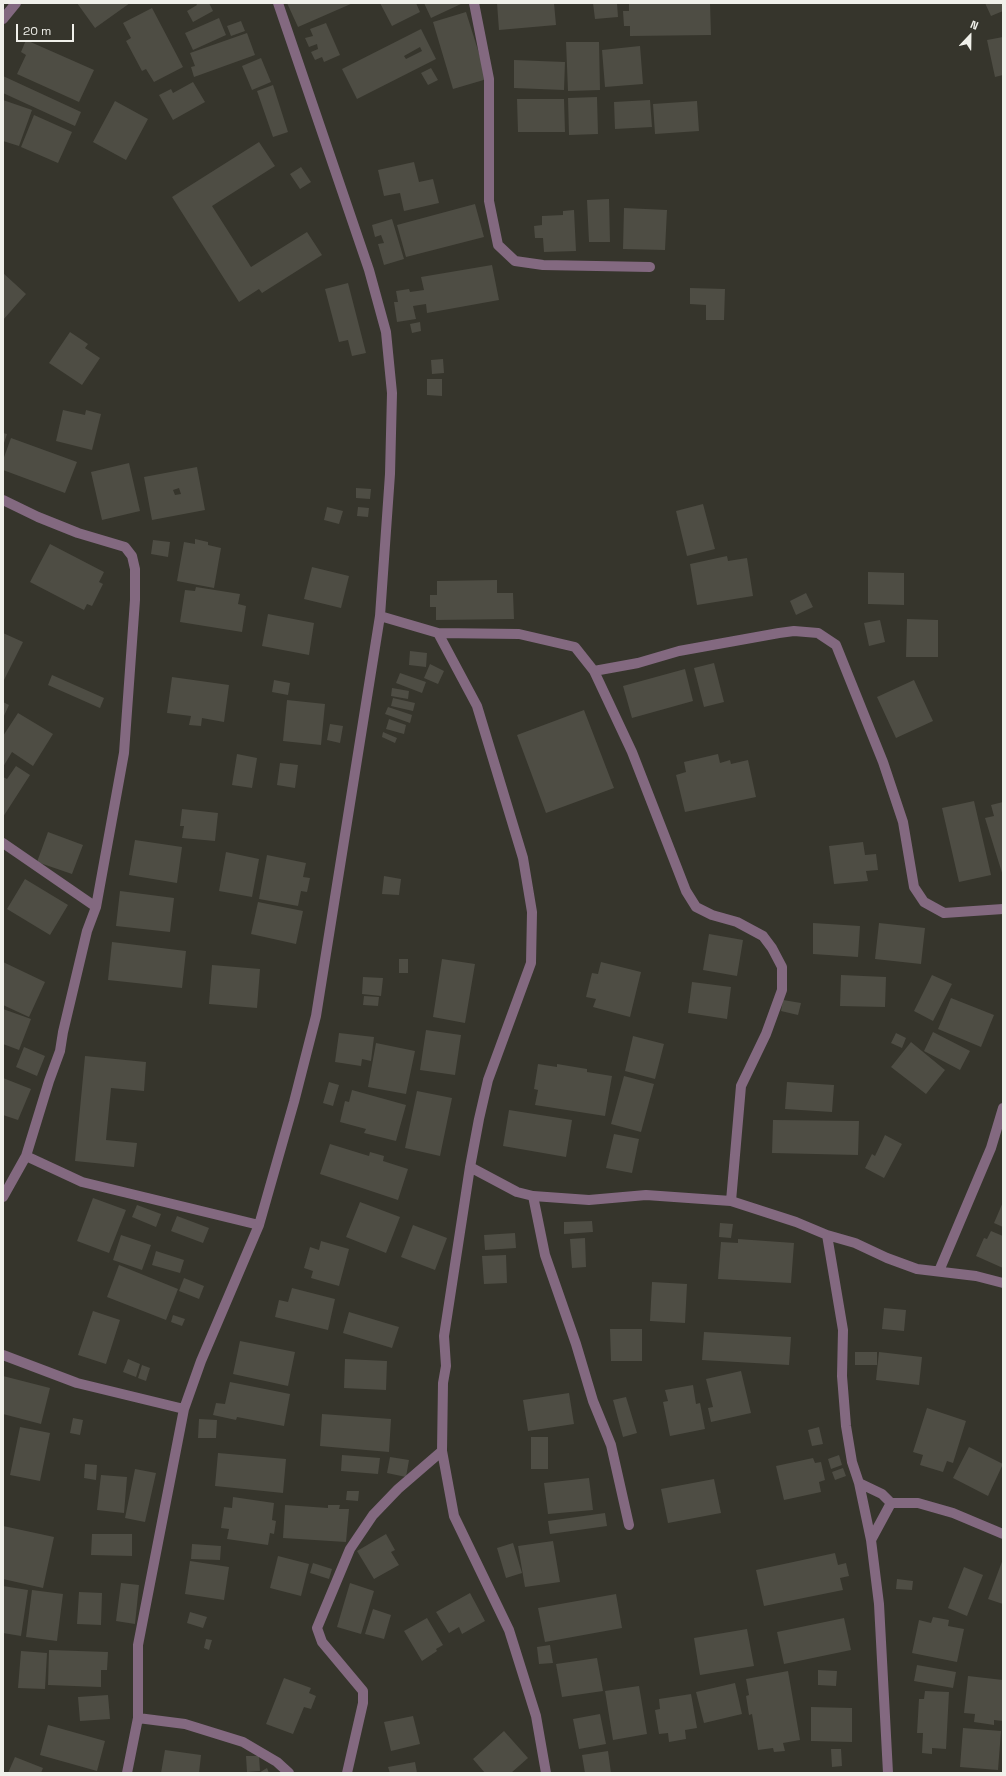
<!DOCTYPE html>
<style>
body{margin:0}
#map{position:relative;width:1006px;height:1776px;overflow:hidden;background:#36352c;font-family:"Space Grotesk",sans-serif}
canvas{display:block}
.frame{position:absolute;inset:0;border:4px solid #f0f0ea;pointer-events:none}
.north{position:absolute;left:950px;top:16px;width:40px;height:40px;-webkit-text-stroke:3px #36352c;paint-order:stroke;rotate:22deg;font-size:11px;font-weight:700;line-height:16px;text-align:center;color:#f0f0ea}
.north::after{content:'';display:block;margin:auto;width:14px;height:18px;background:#f0f0ea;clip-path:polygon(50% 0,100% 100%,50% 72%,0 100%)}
.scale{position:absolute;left:16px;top:24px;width:58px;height:18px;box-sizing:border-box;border:2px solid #f0f0ea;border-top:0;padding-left:5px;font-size:12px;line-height:14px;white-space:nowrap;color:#f0f0ea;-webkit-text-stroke:3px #36352c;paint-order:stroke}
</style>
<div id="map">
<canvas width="1006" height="1776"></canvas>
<div class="frame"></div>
<div class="north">N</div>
<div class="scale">20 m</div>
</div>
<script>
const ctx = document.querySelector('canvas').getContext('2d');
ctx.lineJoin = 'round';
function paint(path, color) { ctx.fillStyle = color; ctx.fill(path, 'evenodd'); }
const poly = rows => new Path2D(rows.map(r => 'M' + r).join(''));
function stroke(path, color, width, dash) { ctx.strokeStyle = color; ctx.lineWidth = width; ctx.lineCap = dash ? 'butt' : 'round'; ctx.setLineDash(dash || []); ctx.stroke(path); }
paint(poly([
 [77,3,130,3,95,28],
 [196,3,209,3,213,11,193,22,187,11,197,5],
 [287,3,353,3,298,27],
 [380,3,416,3,420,12,392,26],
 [424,3,463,3,431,18],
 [497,3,554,3,556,25,499,30],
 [593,3,617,3,618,17,595,19],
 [629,3,710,3,711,35,630,36,630,26,624,26,623,11,629,11],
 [985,3,1003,3,1003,11,991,16],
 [152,8,183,67,154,82,146,69,142,71,126,41,131,38,123,23],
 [466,12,487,79,453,89,433,22],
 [219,18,226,35,193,50,185,33],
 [241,21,245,31,231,36,227,26],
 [326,23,340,55,324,62,322,57,315,60,311,52,318,49,317,44,309,47,305,38,313,36,310,29],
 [421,29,436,59,357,99,342,69],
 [420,47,422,51,406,59,404,56],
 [247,33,255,55,194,77,191,67,195,66,190,53],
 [1003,37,1003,75,995,77,987,40],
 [26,40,94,70,79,102,17,74,26,55,21,52],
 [566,42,599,42,600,90,568,91],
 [640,46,643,84,605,87,602,50],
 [261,58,271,82,252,90,242,66],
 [514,60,565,62,564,90,514,88],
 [431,68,438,80,428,85,421,73],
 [3,76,81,112,75,126,3,93],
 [193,82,205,102,173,120,159,95,171,89,173,93],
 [273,85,288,132,273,137,257,91],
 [597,97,598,134,569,135,568,98],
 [517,99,564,99,565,132,518,132],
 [3,100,32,110,19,146,3,141],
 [650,100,652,127,615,129,614,102],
 [115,101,148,119,126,160,93,142],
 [697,101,699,131,655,134,653,104],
 [34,115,72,132,58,163,21,147],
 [259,142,275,166,212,206,251,267,307,232,322,255,262,293,259,289,239,302,172,197],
 [414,162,419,182,433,179,439,203,404,211,400,193,384,196,378,170],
 [301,167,311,182,300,189,290,174],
 [609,199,610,242,589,242,587,200],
 [475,204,484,237,406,257,397,225],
 [624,208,667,210,665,250,623,249],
 [574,210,576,251,544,252,543,238,535,238,534,226,542,225,542,216,563,215,563,211],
 [392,219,404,259,384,265,378,244,384,243,381,235,375,237,372,225],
 [492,265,499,300,427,313,426,304,413,306,416,319,397,322,394,302,398,302,396,291,409,289,410,292,424,290,421,277],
 [3,273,26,294,3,320],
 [348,283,366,353,352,356,348,340,339,342,325,289],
 [690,288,725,289,724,320,706,320,706,305,690,304],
 [420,322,421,331,412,333,410,324],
 [70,332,88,344,85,348,100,358,82,385,49,363],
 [443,359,444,373,432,374,431,360],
 [427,379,442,379,442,396,427,395],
 [63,410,85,415,86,410,101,414,92,450,56,441],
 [3,433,7,434,3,446],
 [11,438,77,462,65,493,3,470,3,460],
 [129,463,140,511,102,520,91,472],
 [197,467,205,510,152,520,144,477],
 [179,488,181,494,175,495,173,490],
 [356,488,371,489,370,499,356,498],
 [703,504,715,549,687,556,676,511],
 [327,507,343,511,339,524,324,520],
 [358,507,369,508,368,517,357,516],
 [195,539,208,542,208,545,221,548,214,588,177,581,184,542,195,544],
 [153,540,170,542,168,557,151,554],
 [50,544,104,572,99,582,103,584,92,606,87,604,84,610,30,582],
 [727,556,728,561,747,558,753,596,697,605,690,564],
 [312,567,349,576,341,608,304,599],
 [868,572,904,573,904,605,868,604],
 [497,580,497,593,513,593,514,619,436,620,436,607,430,607,430,595,437,595,437,581],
 [196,587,240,594,238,604,246,606,242,632,180,622,185,590,195,591],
 [806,593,813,607,796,615,790,601],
 [268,614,314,623,309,655,262,646],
 [907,619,938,620,938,657,906,657],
 [880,620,885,642,869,646,864,623],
 [3,633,23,642,4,680,3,680],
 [410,651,427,653,426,667,409,665],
 [714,663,724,702,704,707,694,668],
 [430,664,444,671,438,684,424,678],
 [685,669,693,701,632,718,623,686],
 [400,673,426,682,422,693,396,683],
 [52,675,104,698,100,708,48,685],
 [172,677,229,685,224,722,202,718,201,726,189,725,191,716,167,713],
 [274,680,290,683,288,695,272,692],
 [914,680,933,721,896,738,877,697],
 [392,688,409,691,408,699,391,696],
 [393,698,415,703,413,711,391,706],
 [287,700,325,704,321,745,283,741],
 [3,702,9,705,3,718],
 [388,707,412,715,410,723,385,714],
 [584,710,614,788,546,813,517,735],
 [18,713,53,734,33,766,12,752,3,767,3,736],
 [389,719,406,725,404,734,386,729],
 [330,724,343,726,340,743,327,740],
 [383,732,397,738,395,743,382,737],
 [237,754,257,758,252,788,232,785],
 [718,754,720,763,730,760,731,764,748,760,756,797,685,812,676,775,686,772,684,762],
 [280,763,298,765,295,788,277,785],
 [16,766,30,775,3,817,3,777,7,779],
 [974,801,991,875,959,882,942,808],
 [1003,802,1003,876,985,818,994,816,991,805],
 [182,809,218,813,215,841,182,838,184,826,180,826],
 [48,832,83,845,72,874,37,862],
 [135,840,182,847,177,883,129,875],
 [863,842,865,855,876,854,878,870,866,871,868,881,834,884,829,846],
 [226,852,259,859,252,897,219,891],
 [267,855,306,863,303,877,310,878,307,892,301,891,298,906,259,899],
 [384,876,401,879,399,895,382,894],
 [25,879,68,905,50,935,7,909],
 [120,891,174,898,170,932,116,926],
 [258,902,303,911,296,944,251,934],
 [813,923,860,926,858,957,813,954],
 [879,923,925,928,921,964,875,959],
 [709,934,743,940,737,976,703,970],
 [112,942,186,951,182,988,108,980],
 [399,959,408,959,408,973,399,973],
 [442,959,475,964,465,1023,433,1017],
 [3,962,45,982,29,1017,3,1005],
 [601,962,641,972,630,1017,593,1007,596,999,586,997,592,973,598,974],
 [212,965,260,969,257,1008,209,1004],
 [841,975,886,977,885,1007,840,1006],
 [932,975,952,984,933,1021,914,1011],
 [363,977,383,978,381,996,362,994],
 [692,982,731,987,727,1019,688,1013],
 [364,996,379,997,378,1006,363,1005],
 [951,998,994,1015,981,1047,938,1029],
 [783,1000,801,1003,798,1015,781,1011],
 [3,1009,31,1019,19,1050,3,1044],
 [426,1030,461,1035,455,1075,420,1070],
 [933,1032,970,1051,960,1070,924,1051],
 [339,1033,374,1037,371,1061,362,1059,361,1066,335,1062],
 [896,1033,906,1038,902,1048,891,1043],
 [633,1036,664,1044,655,1079,625,1071],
 [911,1042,945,1070,926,1094,891,1067],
 [376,1043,415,1051,406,1094,368,1087],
 [24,1047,45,1056,37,1076,16,1067],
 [85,1056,146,1062,144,1091,111,1088,106,1140,137,1143,134,1167,75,1161],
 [538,1064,557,1067,557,1064,587,1069,587,1072,612,1076,605,1116,535,1105,538,1090,534,1089],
 [624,1076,654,1084,641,1132,611,1124],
 [3,1078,31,1089,18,1120,3,1115],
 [329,1082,339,1085,333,1106,323,1103],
 [787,1082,834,1085,832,1112,785,1109],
 [352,1090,406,1105,396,1141,364,1133,366,1129,340,1122,345,1101,349,1102],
 [417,1091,452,1098,440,1156,405,1148],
 [509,1110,572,1120,566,1157,503,1146],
 [773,1120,859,1121,858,1155,772,1153],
 [614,1134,639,1139,632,1173,606,1168],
 [885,1135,902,1144,884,1178,865,1168,872,1154,875,1156],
 [330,1144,369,1156,370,1152,384,1156,383,1161,408,1169,398,1200,320,1174],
 [93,1198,126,1210,109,1253,77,1241],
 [360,1202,400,1217,386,1253,346,1237],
 [1003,1202,1003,1227,994,1223],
 [137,1205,161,1214,156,1227,132,1217],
 [177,1216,209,1228,203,1243,171,1231],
 [592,1221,593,1232,564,1234,564,1222],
 [720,1223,733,1224,731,1238,719,1237],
 [413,1225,447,1238,435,1270,401,1257],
 [991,1231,1003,1236,1003,1268,976,1256,984,1238,987,1239],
 [515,1233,516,1248,485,1250,484,1235],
 [121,1235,151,1245,142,1270,113,1260],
 [585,1238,586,1267,572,1268,570,1239],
 [738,1239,794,1243,791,1283,718,1279,721,1242,738,1243],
 [321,1241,349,1249,339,1286,311,1278,313,1271,304,1268,310,1247,319,1250],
 [156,1251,184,1260,180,1273,152,1265],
 [506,1255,507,1283,484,1284,482,1256],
 [119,1265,178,1289,166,1320,107,1297],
 [184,1278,204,1286,199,1299,179,1291],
 [652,1282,687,1284,685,1323,650,1321],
 [292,1288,335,1299,328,1330,275,1317,279,1300,288,1302],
 [884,1308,906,1310,904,1331,882,1329],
 [93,1311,120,1320,106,1364,78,1355],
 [349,1312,399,1327,392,1348,343,1333],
 [173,1315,185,1319,182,1326,171,1322],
 [610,1329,642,1329,642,1361,611,1361],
 [704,1332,791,1337,789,1365,702,1360],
 [240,1341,295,1352,288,1386,233,1374],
 [855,1352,877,1352,877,1365,855,1365],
 [879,1352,922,1357,919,1385,876,1380],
 [128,1359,140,1364,136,1377,123,1372],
 [345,1359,387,1361,386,1390,344,1388],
 [142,1365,150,1368,146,1381,138,1378],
 [741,1371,751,1413,711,1422,708,1408,713,1407,706,1379],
 [3,1376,50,1388,41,1424,3,1414],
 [230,1382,290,1394,284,1426,237,1417,236,1420,213,1415,216,1403,225,1404],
 [693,1385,696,1404,700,1403,705,1429,670,1436,663,1402,668,1401,665,1390],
 [569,1393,574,1424,528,1431,523,1400],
 [626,1397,637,1433,623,1437,613,1400],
 [927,1408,966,1421,953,1463,947,1461,943,1472,920,1465,923,1455,913,1452],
 [322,1414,391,1419,389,1452,320,1446],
 [73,1418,83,1420,80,1435,70,1433],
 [199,1419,217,1420,216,1438,198,1438],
 [20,1427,50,1433,40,1481,10,1475],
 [819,1427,823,1444,812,1446,808,1430],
 [531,1437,548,1437,548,1469,531,1469],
 [969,1447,1003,1464,988,1496,953,1478],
 [218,1453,286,1459,283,1493,215,1486],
 [342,1455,380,1458,378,1474,341,1471],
 [839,1455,842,1465,831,1469,828,1459],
 [390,1457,409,1460,406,1477,387,1473],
 [813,1458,815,1463,821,1462,825,1480,819,1482,821,1492,784,1500,776,1466],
 [85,1464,97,1465,96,1480,84,1478],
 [843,1468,846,1476,835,1480,832,1472],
 [135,1469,156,1473,145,1522,125,1518],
 [101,1475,127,1477,124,1513,97,1510],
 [589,1478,593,1510,548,1514,544,1483],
 [714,1479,721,1513,668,1523,661,1489],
 [347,1491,359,1491,358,1501,346,1500],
 [233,1497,274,1503,272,1520,276,1521,274,1534,270,1533,268,1545,227,1539,229,1529,221,1528,224,1507,232,1508],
 [285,1505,328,1508,328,1505,340,1505,339,1509,349,1509,346,1542,283,1538],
 [605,1513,607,1526,550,1534,548,1521],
 [3,1526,54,1537,43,1588,3,1579],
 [92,1534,132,1534,132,1556,91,1555],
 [386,1534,395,1550,391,1552,399,1565,374,1579,357,1551],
 [553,1541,560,1582,525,1587,518,1546],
 [513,1543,522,1573,506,1578,497,1548],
 [192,1544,221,1546,220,1560,191,1559],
 [835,1553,838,1565,846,1563,849,1576,840,1578,843,1590,764,1606,756,1570],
 [278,1556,309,1564,301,1596,270,1588],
 [1003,1559,1003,1604,988,1599],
 [190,1561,229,1567,224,1600,185,1594],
 [313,1563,332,1569,329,1579,310,1573],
 [964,1567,983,1575,967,1616,948,1608],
 [897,1579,913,1581,912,1590,896,1589],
 [121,1583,139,1585,135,1624,116,1621],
 [350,1583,374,1591,361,1634,337,1627],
 [3,1586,28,1590,21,1636,3,1633],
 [32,1590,63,1594,57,1641,26,1637],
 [79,1592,102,1593,101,1625,77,1624],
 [470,1593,485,1621,462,1634,459,1627,449,1633,436,1612],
 [616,1594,622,1628,545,1642,538,1608],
 [373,1609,391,1615,384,1639,365,1634],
 [190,1612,207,1617,203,1628,187,1623],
 [933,1617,949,1620,948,1626,964,1629,957,1662,912,1653,919,1620,931,1623],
 [427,1618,443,1645,436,1649,437,1651,422,1661,404,1631],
 [844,1618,851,1650,784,1664,777,1632],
 [747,1629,754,1666,700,1675,694,1638],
 [206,1639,212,1640,209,1650,204,1648],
 [550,1645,553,1663,539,1664,537,1647],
 [49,1650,108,1652,107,1670,101,1670,101,1687,48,1685],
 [21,1651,47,1653,45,1689,18,1688],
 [597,1658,603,1691,562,1697,556,1664],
 [917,1665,956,1672,953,1688,914,1681],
 [818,1670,837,1671,836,1686,818,1685],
 [788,1671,800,1740,783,1743,785,1751,774,1752,773,1748,758,1750,752,1714,749,1715,746,1696,749,1695,746,1679],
 [968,1676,1003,1680,1003,1721,994,1720,994,1725,974,1722,975,1714,964,1713],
 [284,1678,311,1688,309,1693,316,1696,311,1709,304,1707,293,1734,266,1724],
 [735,1683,742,1714,704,1723,696,1692],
 [639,1686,647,1734,613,1740,605,1691],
 [925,1691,949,1692,946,1749,932,1748,932,1754,922,1753,923,1733,917,1733,919,1699,924,1699],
 [691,1694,697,1728,685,1730,686,1739,669,1742,668,1733,659,1734,655,1710,660,1709,659,1699],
 [108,1695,110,1719,80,1721,78,1697],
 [811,1707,852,1708,852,1742,811,1741],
 [600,1714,606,1744,579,1749,573,1719],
 [413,1716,420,1744,391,1751,384,1722],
 [48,1725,105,1741,97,1771,40,1755],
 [963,1728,1001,1731,998,1770,960,1767],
 [504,1731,528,1758,511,1773,485,1773,473,1759],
 [831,1749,841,1749,842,1766,832,1767],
 [165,1750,201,1755,199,1773,161,1773],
 [608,1751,611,1773,585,1773,582,1755],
 [246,1756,259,1756,260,1771,247,1772],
 [15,1757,43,1768,41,1773,8,1773],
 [415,1762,417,1773,390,1773,388,1767],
 [267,1768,269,1773,259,1773,262,1771]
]), '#4e4d44');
stroke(poly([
 [474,3,489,79,489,201,498,245,515,261,543,265,650,267],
 [3,19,16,3],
 [3,500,38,517,78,533,125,547,132,556,135,569,135,600,124,753,96,907,87,931,63,1032,60,1051,49,1081,26,1156,82,1182,259,1225],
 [380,616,438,633,519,634,575,647,594,671,632,752,686,891,696,907,712,915,737,922,763,936,772,948,782,967,782,990,766,1034,741,1086,731,1201],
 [438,633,477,706,523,858,532,912,531,963,488,1080,479,1119,470,1167,444,1336,446,1366,443,1383,442,1451,454,1516,509,1630,536,1716,546,1773],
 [594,671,638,663,679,651,779,633,794,631,818,633,836,645,883,762,903,822,914,887,924,902,944,913,1003,909],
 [3,843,96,907],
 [470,1167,517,1192,533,1196,589,1200,646,1195,731,1201,796,1222,827,1235,855,1243,887,1258,917,1269,976,1276,1003,1283],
 [533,1196,545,1255,576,1344,593,1401,611,1445,629,1525],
 [3,1197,26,1156],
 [827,1235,843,1330,842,1376,846,1426,852,1462,859,1483,871,1540,879,1604,888,1773],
 [939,1271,991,1148,1003,1108],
 [3,1355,77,1383,184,1409],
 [859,1483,882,1494,891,1503,918,1503,953,1513,1003,1534],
 [871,1540,891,1503],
 [138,1718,185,1724,243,1742,277,1762,289,1773],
 [127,1773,138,1718,138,1645,184,1409,201,1361,259,1225,294,1102,316,1016,380,616,390,474,392,393,386,332,369,270,278,3],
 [347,1773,363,1703,363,1691,322,1642,317,1628,350,1549,373,1515,398,1489,442,1451]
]), '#836980', 10);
</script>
